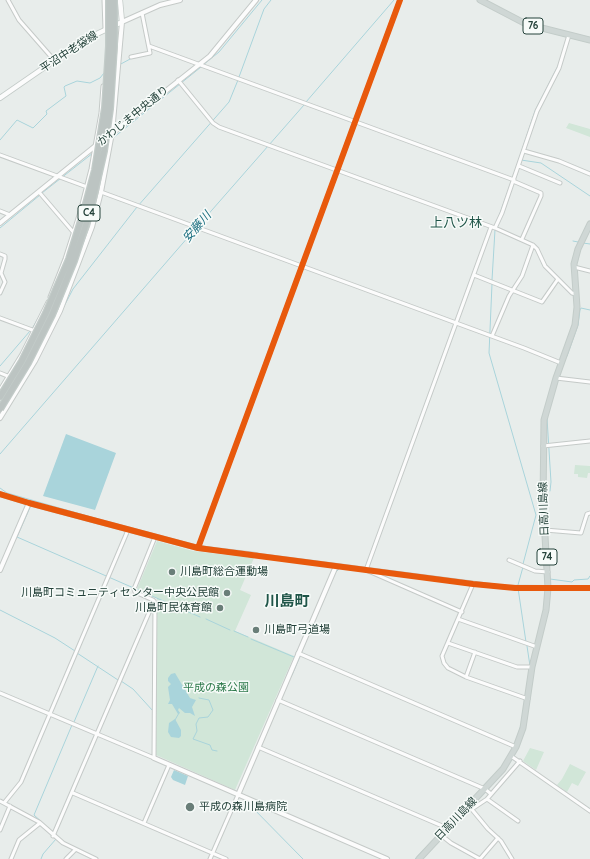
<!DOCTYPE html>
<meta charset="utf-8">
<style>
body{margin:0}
canvas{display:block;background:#e8edeb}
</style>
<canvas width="590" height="859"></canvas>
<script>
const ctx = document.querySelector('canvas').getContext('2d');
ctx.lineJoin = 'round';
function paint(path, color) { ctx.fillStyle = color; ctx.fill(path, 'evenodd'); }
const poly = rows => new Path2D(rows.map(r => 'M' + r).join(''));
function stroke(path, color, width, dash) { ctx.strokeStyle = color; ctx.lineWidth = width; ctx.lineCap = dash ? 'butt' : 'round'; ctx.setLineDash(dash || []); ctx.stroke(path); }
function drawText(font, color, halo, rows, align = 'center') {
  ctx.font = font + ' Quicksand,"Noto Sans JP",sans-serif'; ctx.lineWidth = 3; ctx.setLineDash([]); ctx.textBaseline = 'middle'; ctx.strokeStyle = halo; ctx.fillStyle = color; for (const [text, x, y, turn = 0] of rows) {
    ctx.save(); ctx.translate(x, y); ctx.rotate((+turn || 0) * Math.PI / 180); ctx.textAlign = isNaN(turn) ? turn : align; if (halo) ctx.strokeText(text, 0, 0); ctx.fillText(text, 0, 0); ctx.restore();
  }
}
paint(poly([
 [569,123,590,129,590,137,566,128],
 [575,465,590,466,590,473,588,473,587,478,578,477,578,474,574,474],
 [157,541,193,551,254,558,240,590,251,595,235,631,294,656,235,790,156,755,157,598,137,589],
 [530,748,544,752,536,770,523,761],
 [570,764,586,772,578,786,572,783,567,792,557,785,562,779]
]), '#d1e6d8');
paint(poly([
 [66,434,116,453,95,510,43,496],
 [175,673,190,698,196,700,192,707,195,716,190,713,185,713,179,708,178,710,180,713,178,714,172,704,168,704,170,700,168,687,171,684,168,681,168,678,171,674],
 [175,719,181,730,181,736,179,738,171,737,168,732,169,723],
 [174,770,188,776,185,785,173,780,171,777]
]), '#a9d4db');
stroke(poly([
 [119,65,132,58],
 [203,65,219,52,262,0],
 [239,77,264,9,271,0],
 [306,102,394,0],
 [113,138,201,67],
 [0,140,17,120,33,128,47,114,46,111,66,96,64,87,65,86,77,81,90,83,100,78,104,73],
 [521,160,541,163,590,196],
 [513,177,535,111,558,66],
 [42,193,93,153],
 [498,219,512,180],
 [198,226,304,105],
 [0,228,40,195],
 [573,241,578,242],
 [583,243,590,244],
 [492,280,495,230],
 [492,284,489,353,536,515,523,564],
 [59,316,73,289,137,207,229,102,238,80],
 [32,329,41,313],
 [567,356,578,325,580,310,581,308,590,310],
 [0,366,30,331],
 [547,418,551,482,550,491],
 [0,454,196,228],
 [0,488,7,493,98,519],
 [31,505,17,537,200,617],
 [112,523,191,544,228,550],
 [336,572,341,567],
 [550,579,572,582,574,580,588,579,590,576],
 [518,585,523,567],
 [518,588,526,642],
 [0,610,55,638,75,651],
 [206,619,230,630],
 [234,631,248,637],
 [251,639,294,657],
 [527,646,530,666],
 [77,653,118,680],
 [301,653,333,578],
 [292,675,300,656],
 [121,681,133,689,153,711],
 [199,698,209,700,213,710,208,717,199,718,196,724,197,731,193,739,210,745,212,750,217,751],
 [175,720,179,713],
 [74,722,98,666],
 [518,735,521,725],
 [245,800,303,859],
 [44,824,34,815,72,725],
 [41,859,43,854,56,839],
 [415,859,459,813]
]), '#a9d4db', 1);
const minor = poly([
 [8,0,19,20,54,60],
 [104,0,105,29],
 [149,46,514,180],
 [131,57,150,53,142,13],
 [178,80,213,123,219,127,495,228,502,213,537,111,559,68,569,35],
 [524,151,559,161,590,174],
 [0,155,87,187],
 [519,166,560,183],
 [513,181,541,193,541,196,522,239],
 [39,192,74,233],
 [101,192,524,348,561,363],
 [0,211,10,215],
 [495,228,533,245,537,249,545,266,572,293,576,294],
 [0,254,5,256,5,259,1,273,5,282,0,293],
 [574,267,590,271],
 [474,275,542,302,558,279],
 [50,297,65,259,80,212,91,169,101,113,103,86,107,87],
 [0,318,35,331],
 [492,336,509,296,522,276,533,245],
 [0,373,10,377],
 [556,378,590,382],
 [0,390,22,354,48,302],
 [543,446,590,441],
 [545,530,581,533,587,514,590,513],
 [198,548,400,0],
 [256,555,503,587,590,588],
 [509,560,535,571,548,572],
 [473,584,442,656,444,663,448,668,466,677,528,699],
 [462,612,366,570,491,227],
 [458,619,537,647],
 [448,643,517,667,532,667],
 [298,653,516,747],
 [466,677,475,652],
 [0,693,154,758,155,603,153,600,135,592,134,589,155,537],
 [278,700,485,789,491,794],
 [258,747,447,828],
 [511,756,590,811],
 [73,793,226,859],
 [487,799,518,821],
 [0,801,39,822,63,843,96,859],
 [4,803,21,782,128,530],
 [469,806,488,829,501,841,512,859],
 [472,809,487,799,520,761],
 [144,823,169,765],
 [0,830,10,806],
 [441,835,451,843,480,859],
 [53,836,154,601],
 [11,859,19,840,40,823],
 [66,859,75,850],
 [210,859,238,795],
 [480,859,498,838]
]);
const tertiary = poly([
 [105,139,210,56,256,0],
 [0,223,99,143],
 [0,418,35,361,60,311,92,227,101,192,112,133,122,22,160,5,180,0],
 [0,494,29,503,198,548,256,555],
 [0,570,29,503],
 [154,758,387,859],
 [238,795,336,566]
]);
const secondary = poly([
 [0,98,84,40,122,22,120,0]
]);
const primary = poly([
 [480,0,526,24,590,40],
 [419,859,503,769,516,747,523,728,532,667,546,610,548,588,543,501,544,420,556,378,575,325,577,307,574,264,578,249,590,224]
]);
stroke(minor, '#c5cac8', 5);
stroke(tertiary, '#c5cac8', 6);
stroke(secondary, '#c3cbc8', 6);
stroke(primary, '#c3ccc9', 7);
stroke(minor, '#fcfcfc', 3);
stroke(tertiary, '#fcfcfc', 4);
stroke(secondary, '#fcfcfc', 4.5);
stroke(primary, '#cfd7d5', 5);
const motorwayBridge = poly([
 [0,397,22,361,46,313,69,259,84,211,95,170,105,108,109,46,109,0],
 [0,409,28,363,52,315,74,261,90,212,104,151,110,109,114,46,114,0]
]);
stroke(motorwayBridge, '#c3ccc9', 8, []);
stroke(motorwayBridge, '#bcc4c2', 5.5);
stroke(poly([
 [0,494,29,503,198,548,473,584,515,588,590,588],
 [198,548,400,0]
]), '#e8590c', 6);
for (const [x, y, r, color] of [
 [172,572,4,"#697e78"],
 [227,593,4,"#697e78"],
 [220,608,4,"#697e78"],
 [256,630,4,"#697e78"],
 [190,807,5,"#697e78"]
]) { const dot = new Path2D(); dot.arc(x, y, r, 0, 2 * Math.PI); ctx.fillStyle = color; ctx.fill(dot); stroke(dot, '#f7fbf9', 1.5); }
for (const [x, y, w] of [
 [533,26,20],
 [89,213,22],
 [547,557,20]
]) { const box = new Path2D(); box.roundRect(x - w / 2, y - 8, w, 16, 3); ctx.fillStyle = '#f7fbf9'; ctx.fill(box); stroke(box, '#24423a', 1); }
drawText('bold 10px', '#24423a', null, [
 ["76",533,26],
 ["C4",89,213],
 ["74",547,557]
]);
drawText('11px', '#24423a', '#f7fbf9', [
 ["平沼中老袋線",69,52,-33],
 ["かわじま中央通り",133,116,-39],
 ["日高川島線",544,509,-92],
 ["日高川島線",456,819,-46]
]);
drawText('11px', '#24423a', '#f7fbf9', [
 ["川島町総合運動場",180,572],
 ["川島町コミュニティセンター中央公民館",219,593,"right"],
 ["川島町民体育館",212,608,"right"],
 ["川島町弓道場",264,630],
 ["平成の森川島病院",199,807]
], 'left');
drawText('11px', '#2d7a4b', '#f7fbf9', [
 ["平成の森公園",216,688]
]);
drawText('italic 12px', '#1c6f80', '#f7fbf9', [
 ["安藤川",197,227,-49]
]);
drawText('13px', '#1f5548', '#f7fbf9', [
 ["上八ツ林",456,223]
]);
drawText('bold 15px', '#1f5548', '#f7fbf9', [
 ["川島町",287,601]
]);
</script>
